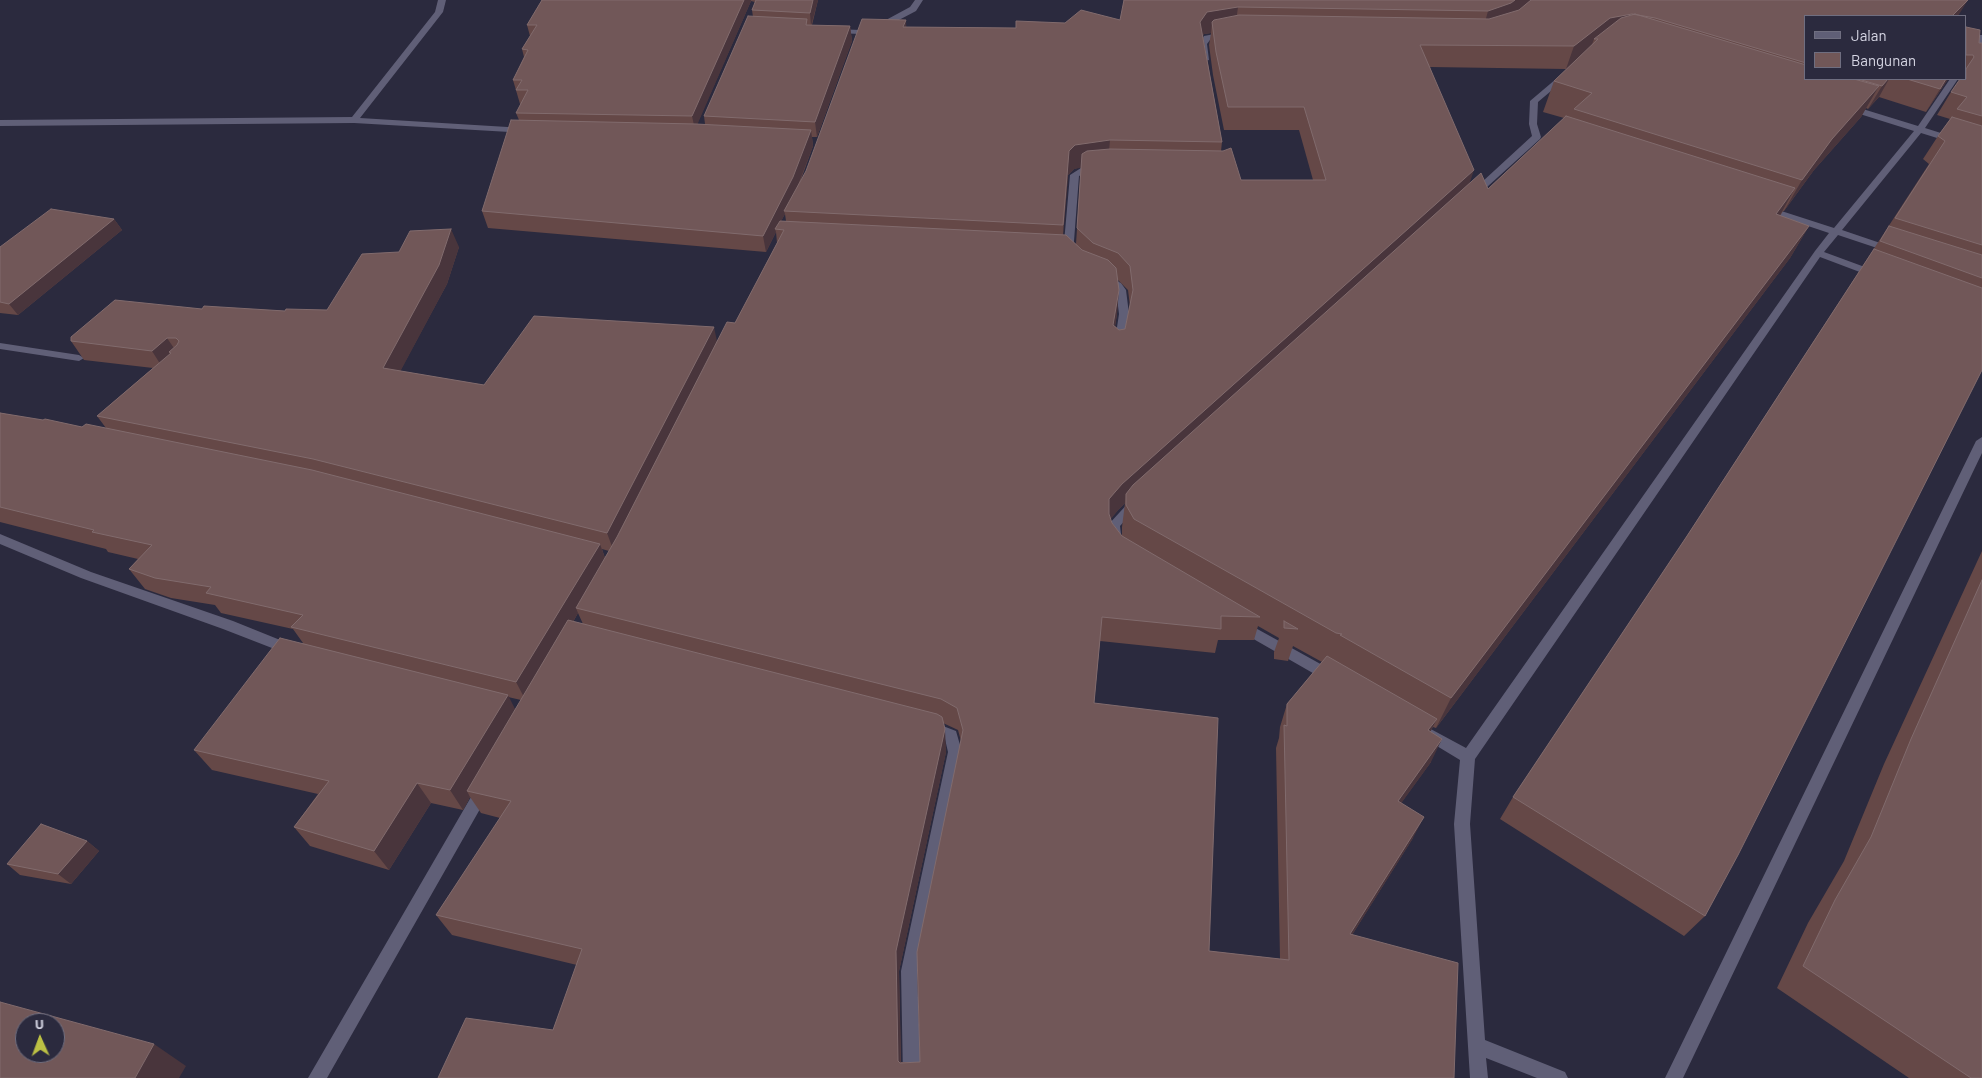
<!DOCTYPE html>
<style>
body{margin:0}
#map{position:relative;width:1982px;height:1078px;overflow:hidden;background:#2b2a3e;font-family:Barlow,sans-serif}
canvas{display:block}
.legend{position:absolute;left:1804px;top:15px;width:162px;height:65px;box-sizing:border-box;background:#2b2a3e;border:1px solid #6f6e80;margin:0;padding:6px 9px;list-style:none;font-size:15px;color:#d5d5e3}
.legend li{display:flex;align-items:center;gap:10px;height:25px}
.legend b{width:25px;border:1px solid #6f6e80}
.north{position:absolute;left:15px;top:1013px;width:50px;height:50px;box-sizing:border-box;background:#2b2a3e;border:1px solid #6f6e80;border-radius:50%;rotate:358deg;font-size:14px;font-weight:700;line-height:20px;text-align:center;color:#d5d5e3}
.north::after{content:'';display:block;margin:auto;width:18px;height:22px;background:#bcc044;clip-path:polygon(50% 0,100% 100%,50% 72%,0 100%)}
</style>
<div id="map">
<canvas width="1982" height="1078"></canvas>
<ul class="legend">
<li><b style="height:6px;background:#605f77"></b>Jalan</li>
<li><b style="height:14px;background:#715758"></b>Bangunan</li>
</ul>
<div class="north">U</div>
</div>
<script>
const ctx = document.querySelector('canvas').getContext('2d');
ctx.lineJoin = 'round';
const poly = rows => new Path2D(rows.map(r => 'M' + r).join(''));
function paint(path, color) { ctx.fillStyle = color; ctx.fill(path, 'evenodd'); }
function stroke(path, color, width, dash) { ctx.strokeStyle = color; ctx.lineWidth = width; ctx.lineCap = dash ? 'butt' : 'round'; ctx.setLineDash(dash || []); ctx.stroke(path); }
paint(poly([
 [438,0,446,0,443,12,360,118,524,128,527,129,527,133,354,123,0,126,0,120,352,117,435,12,438,0],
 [915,0,923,0,916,11,878,31,861,34,834,33,830,31,834,29,861,30,873,27,910,7,915,0],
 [1225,32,1229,34,1228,36,1210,40,1207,44,1209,60,1202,62,1199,44,1204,36,1225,32],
 [1979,35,1982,35,1982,43,1969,64,1966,64,1966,56,1979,35],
 [1563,73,1570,75,1538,102,1537,124,1541,137,1540,139,1476,197,1470,197,1470,193,1532,136,1529,124,1530,101,1563,73],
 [1950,79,1958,79,1925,128,1982,146,1982,152,1921,133,1842,230,1895,248,1895,252,1889,252,1838,235,1824,252,1881,273,1881,277,1873,277,1820,257,1475,759,1470,824,1485,1040,1565,1072,1568,1078,1537,1078,1486,1058,1488,1078,1470,1078,1454,824,1460,760,1422,737,1420,733,1422,729,1427,727,1466,748,1815,251,1829,233,1763,211,1763,207,1769,207,1834,228,1914,131,1847,110,1847,106,1853,106,1918,126,1950,79],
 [1096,166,1101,169,1099,171,1086,173,1079,176,1073,254,1068,257,1065,256,1063,254,1070,175,1081,168,1096,166],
 [1105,275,1121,283,1126,290,1129,314,1124,347,1119,350,1114,347,1119,314,1116,290,1101,280,1100,278,1105,275],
 [0,343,79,355,84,358,79,361,0,349,0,343],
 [1982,437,1982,453,1683,1078,1665,1078,1976,441,1982,437],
 [1135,499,1141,503,1120,526,1122,542,1120,545,1116,547,1112,545,1108,525,1131,500,1135,499],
 [0,534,91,572,233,621,295,646,297,650,295,654,290,655,223,629,81,578,0,544,0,534],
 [1241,620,1335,672,1337,676,1335,680,1330,682,1325,680,1236,629,1234,625,1236,621,1241,620],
 [930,721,956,731,962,752,917,971,921,1078,903,1078,901,971,948,752,945,739,925,731,923,727,925,723,930,721],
 [483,783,488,785,490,790,488,795,327,1078,308,1078,478,785,483,783]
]), '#605f77');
paint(poly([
 [542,0,818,0,812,25,850,26,852,41,817,137,812,137,813,146,799,185,906,27,1016,28,1065,23,1120,20,1124,0,1806,16,1806,79,1948,79,1926,112,1879,97,1868,109,1866,108,1861,117,1814,170,1784,211,1783,211,1780,216,1809,226,1790,258,1436,728,1433,727,1430,732,1431,762,1401,803,1413,838,1352,935,1454,1078,438,1078,553,1030,577,965,452,935,436,915,500,818,481,813,470,797,463,810,431,803,389,870,310,846,294,827,318,794,212,770,194,750,303,643,293,629,221,613,215,605,171,598,145,589,129,569,138,559,108,552,106,549,0,522,0,413,82,427,106,428,97,416,153,368,84,360,71,341,202,309,285,311,327,310,399,252,459,247,447,284,400,371,484,385,717,342,735,323,777,243,776,232,766,252,488,228,482,211,519,120,516,113,521,104,520,104,513,80,524,57,522,49,530,36,527,25],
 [751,1,755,2,752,10,753,17,704,116,705,124,697,124],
 [1211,33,1209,45,1213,75,1224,130,1299,130,1313,180,1241,180,1221,151,1222,142,1203,36,1204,34],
 [1571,65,1554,81,1543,112,1564,118,1488,189,1469,184,1430,67,1566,69],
 [1081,167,1076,244,1063,235,1068,175,1074,169],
 [785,214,786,221,781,221],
 [1118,280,1128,290,1130,306,1125,329,1119,330,1115,326,1117,314],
 [1125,503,1122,527,1122,536,1112,523,1110,519,1119,509],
 [602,549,609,551,605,558],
 [578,613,583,624,573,622],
 [1258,626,1279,638,1274,652,1274,659,1288,661,1293,646,1322,662,1287,704,1280,727,1279,738,1276,748,1280,959,1209,951,1094,703,1100,641,1215,653,1218,640,1254,640],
 [508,697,521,700,515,710],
 [943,723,958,730,961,741,920,1062,901,1062,899,971,946,752],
 [1966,27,1979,43,1982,43,1982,370,1705,916,1684,936,1500,819,1513,797,1687,536,1929,164,1923,159,1938,136,1950,119,1937,115,1951,92,1966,79],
 [114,219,122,230,18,315,0,313,0,247],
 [1982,551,1982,1078,1909,1078,1777,988,1808,923,1844,861,1884,764],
 [87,841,99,851,71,884,20,875,7,864]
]), '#654847');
paint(poly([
 [744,0,751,0,751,1,695,130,692,116],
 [813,0,818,0,811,26,810,13],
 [1515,0,1535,0,1504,25,1482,33,1488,11],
 [1968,0,1958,16,1952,16],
 [1238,7,1235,29,1212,22,1211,33,1204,34,1197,44,1200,22,1207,12],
 [1632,14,1623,36,1594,39,1590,50,1566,69,1574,46,1610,18],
 [906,20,907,42,903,27],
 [850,26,852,41,817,137,815,122],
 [1888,79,1889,79,1879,97,1868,109,1882,86],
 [1946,79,1948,79,1926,112,1940,89],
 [1879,86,1861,117,1814,170,1784,211,1802,180,1832,139],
 [811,130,813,146,795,193,784,211,785,214,777,229,775,229,776,232,766,252,763,236],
 [1110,140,1108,163,1074,169,1068,175,1062,249,1069,151,1075,145],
 [1474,170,1466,194,1126,494,1125,503,1119,509,1107,524,1109,499,1122,484],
 [1795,188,1778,219,1776,214],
 [114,219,122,230,18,315,9,304],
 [1809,226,1790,258,1436,728,1451,698],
 [451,229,459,247,447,284,392,387,383,368],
 [1119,290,1117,314,1111,350,1113,325],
 [714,327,718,346,614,552,607,533],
 [167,338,180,357,169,352,174,361,164,370,152,351],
 [600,544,607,564,576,608,578,613,526,701,516,682],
 [508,695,518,715,467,791,470,797,463,810,450,790],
 [1437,719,1425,742,1428,730],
 [945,729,946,752,899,971,901,1078,898,1061,896,951],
 [1442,739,1431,762,1387,823,1398,801],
 [417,783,431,803,389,870,374,851],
 [1424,817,1413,838,1340,954,1350,934],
 [87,841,99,851,71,884,58,874],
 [154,1044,186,1066,179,1078,135,1078]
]), '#49353c');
const building = poly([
 [542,0,744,0,692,116,516,113,528,90,516,90,522,80,513,80,528,50,522,49,537,25,527,25,542,0],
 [756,0,813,0,810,13,752,10,756,0],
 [1124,0,1515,0,1511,3,1488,11,1238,7,1207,12,1200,22,1222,142,1110,140,1075,145,1069,151,1063,225,784,211,806,171,862,19,906,20,903,27,1016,28,1016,21,1065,23,1081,10,1120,20,1124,0],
 [1531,0,1968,0,1952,16,1806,16,1806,63,1655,18,1632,14,1610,18,1574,46,1420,45,1474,170,1122,484,1109,499,1109,514,1112,523,1122,536,1260,617,1221,616,1221,629,1102,617,1094,703,1218,718,1209,951,1289,960,1284,725,1287,726,1287,704,1327,656,1437,719,1428,730,1442,739,1398,801,1424,817,1350,934,1458,963,1454,1078,438,1078,466,1018,553,1030,582,949,436,915,511,801,467,791,568,620,937,714,942,717,945,729,896,951,898,1061,900,1063,920,1062,917,952,963,730,957,708,941,699,576,608,617,537,727,322,735,323,784,230,775,229,780,221,1066,235,1082,250,1108,260,1116,268,1119,290,1113,325,1119,330,1125,329,1133,290,1130,266,1118,253,1093,243,1077,228,1082,154,1087,151,1110,149,1223,151,1231,148,1241,180,1326,180,1304,107,1228,107,1216,52,1212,22,1214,20,1239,15,1489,19,1519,10,1531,0],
 [1635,14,1806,65,1806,79,1854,79,1879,86,1832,139,1802,180,1574,109,1592,93,1554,81,1598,39,1594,39,1621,18,1635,14],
 [748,16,807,19,806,25,850,26,815,122,704,116,748,16],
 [1966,27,1980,30,1979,43,1982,43,1982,116,1957,109,1967,97,1951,92,1960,79,1966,79,1966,69,1974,57,1973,55,1966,55,1966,27],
 [1858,79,1888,79,1882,86,1858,79],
 [1907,79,1946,79,1940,89,1907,79],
 [1566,116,1795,188,1776,214,1809,226,1451,698,1340,635,1342,634,1336,633,1134,519,1126,505,1126,494,1133,485,1481,173,1488,189,1566,116],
 [1952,117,1982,126,1982,245,1895,218,1945,141,1938,136,1952,117],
 [511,120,696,124,811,130,793,177,763,236,482,211,511,120],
 [51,209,114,219,9,304,0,302,0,247,51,209],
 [1889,226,1982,255,1982,278,1880,241,1889,226],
 [451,229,439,265,383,368,484,385,534,316,714,327,607,533,313,459,97,416,171,353,169,352,177,345,179,341,176,338,167,338,152,351,71,341,71,337,115,300,202,309,204,306,285,311,286,309,327,310,362,254,399,252,410,231,451,229],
 [1874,249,1982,288,1982,370,1738,855,1705,916,1513,797,1687,536,1874,249],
 [0,413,43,420,45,419,82,427,86,424,312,470,600,544,516,682,291,627,303,615,206,593,211,587,155,578,129,569,152,545,92,532,94,530,0,507,0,413],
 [1982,580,1982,1078,1971,1078,1803,966,1835,900,1871,837,1911,739,1982,580],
 [1284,621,1298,629,1284,628,1284,621],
 [280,638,508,695,450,790,417,783,374,851,294,827,329,781,194,750,280,638],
 [41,824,87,841,58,874,7,864,41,824],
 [0,1002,154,1044,135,1078,0,1078,0,1002],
 [25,1023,55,1023,55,1053,25,1053,25,1023]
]);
paint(building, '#715758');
stroke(building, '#816b6d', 1);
</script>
